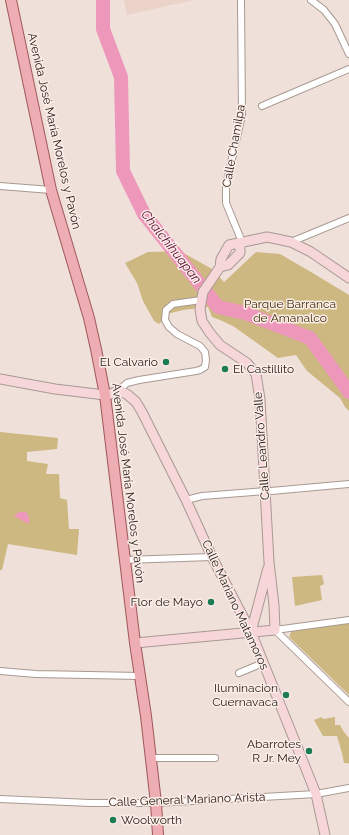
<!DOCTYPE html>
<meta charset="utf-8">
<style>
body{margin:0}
canvas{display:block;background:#f0e0da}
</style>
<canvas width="349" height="835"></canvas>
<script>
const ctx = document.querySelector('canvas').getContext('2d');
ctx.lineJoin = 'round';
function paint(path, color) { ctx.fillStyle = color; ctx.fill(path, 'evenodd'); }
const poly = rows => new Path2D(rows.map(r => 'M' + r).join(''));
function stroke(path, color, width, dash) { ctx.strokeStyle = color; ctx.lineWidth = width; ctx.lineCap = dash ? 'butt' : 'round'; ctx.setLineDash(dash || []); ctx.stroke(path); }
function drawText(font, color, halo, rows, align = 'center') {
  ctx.font = font + ' Raleway,sans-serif'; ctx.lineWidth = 3; ctx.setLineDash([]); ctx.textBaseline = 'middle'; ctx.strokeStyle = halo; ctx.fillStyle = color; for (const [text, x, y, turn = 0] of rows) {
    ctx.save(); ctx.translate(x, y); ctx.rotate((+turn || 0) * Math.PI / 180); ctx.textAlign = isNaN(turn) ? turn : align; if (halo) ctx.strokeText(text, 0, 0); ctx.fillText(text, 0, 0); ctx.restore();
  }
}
paint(poly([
 [124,0,194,0,127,15]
]), '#ebd3ca');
paint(poly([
 [180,251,212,269,224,282,256,252,280,254,311,272,349,295,349,411,345,407,340,398,307,371,296,355,278,358,233,326,220,320,212,317,208,307,183,310,167,314,165,318,159,324,154,321,143,301,137,283,125,263,148,252],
 [0,432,58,438,57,449,27,452,27,461,48,464,46,474,59,474,60,498,67,500,69,529,79,529,77,555,8,544,2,570,0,570],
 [322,575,324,584,320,586,322,600,295,606,292,577],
 [349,622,349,695,289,637,292,630],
 [322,717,323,719,335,717,335,725,340,725,344,732,349,738,349,764,348,763,344,763,342,753,337,736,323,736,314,720]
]), '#ceb881');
paint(poly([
 [19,512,26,512,29,517,29,524,14,516]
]), '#ed97bb');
stroke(poly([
 [103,0,103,29,121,77,123,171,144,214,218,307,245,313,310,338,349,392]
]), '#ed97bb', 14);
const street = poly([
 [241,0,242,115,226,185,226,203,242,242],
 [311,0,324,10,335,24,349,54],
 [262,106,349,69],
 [0,186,51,190],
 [291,242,349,218],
 [119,390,127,383,139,380,196,371,200,370,205,367,206,360,205,352,200,346,177,334,169,327,165,320,166,310,173,304,201,300],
 [271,491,349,484],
 [186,500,202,496,266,491],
 [125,560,212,557],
 [275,630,349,702],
 [275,630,349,620],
 [0,671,36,674,140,676],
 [239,673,263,663],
 [151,758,215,758],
 [0,799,90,803,156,803,316,794,349,788]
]);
const secondary = poly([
 [220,267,228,265,240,253,240,243],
 [0,379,55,389,105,395,111,394,119,390,128,395,136,402,142,412,186,500,212,557,251,632,316,794,325,835],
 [251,632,268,568],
 [135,643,275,630,274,605,269,562,260,399,256,374,247,363,220,345,210,333,202,321,200,309,203,292,220,267,221,259,229,245,267,237,291,242,311,252,349,278]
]);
const primary = poly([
 [11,0,51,190,89,318,96,349,105,395,135,643,146,716,156,803,158,835]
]);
stroke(street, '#a89993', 8);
stroke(secondary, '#a89993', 11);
stroke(primary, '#9f585b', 12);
stroke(street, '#fff', 6);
stroke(secondary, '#f6d6d8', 9);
stroke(primary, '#eeadb2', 10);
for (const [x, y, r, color] of [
 [166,362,4,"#1c7d55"],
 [225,369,4,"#1c7d55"],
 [211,602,4,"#1c7d55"],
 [286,695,4,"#1c7d55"],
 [309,751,4,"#1c7d55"],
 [113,820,4,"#1c7d55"]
]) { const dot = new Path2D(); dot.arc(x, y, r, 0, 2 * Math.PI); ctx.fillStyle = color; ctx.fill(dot); stroke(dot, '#fdede7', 1.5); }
drawText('12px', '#221d1a', '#fdede7', [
 ["Avenida José María Morelos y Pavón",54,131,77],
 ["Calle Chamilpa",234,146,-80],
 ["Calle Leandro Valle",262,446,-94],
 ["Avenida José María Morelos y Pavón",128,483,83],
 ["Calle Mariano Matamoros",235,605,65],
 ["Calle General Mariano Arista",187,800,-2]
]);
drawText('12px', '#3b2d07', '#fdede7', [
 ["Parque Barranca",290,304],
 ["de Amanalco",290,318]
]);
drawText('12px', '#221d1a', '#fdede7', [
 ["El Calvario",158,362],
 ["El Castillito",233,369,"left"],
 ["Flor de Mayo",203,602],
 ["Iluminacion",278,688],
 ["Cuernavaca",278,702],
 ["Abarrotes",301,744],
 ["R Jr. Mey",301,758],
 ["Woolworth",121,820,"left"]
], 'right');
drawText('italic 13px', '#5c1139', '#fdede7', [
 ["Chalchihuapan",171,247,52]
]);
</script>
